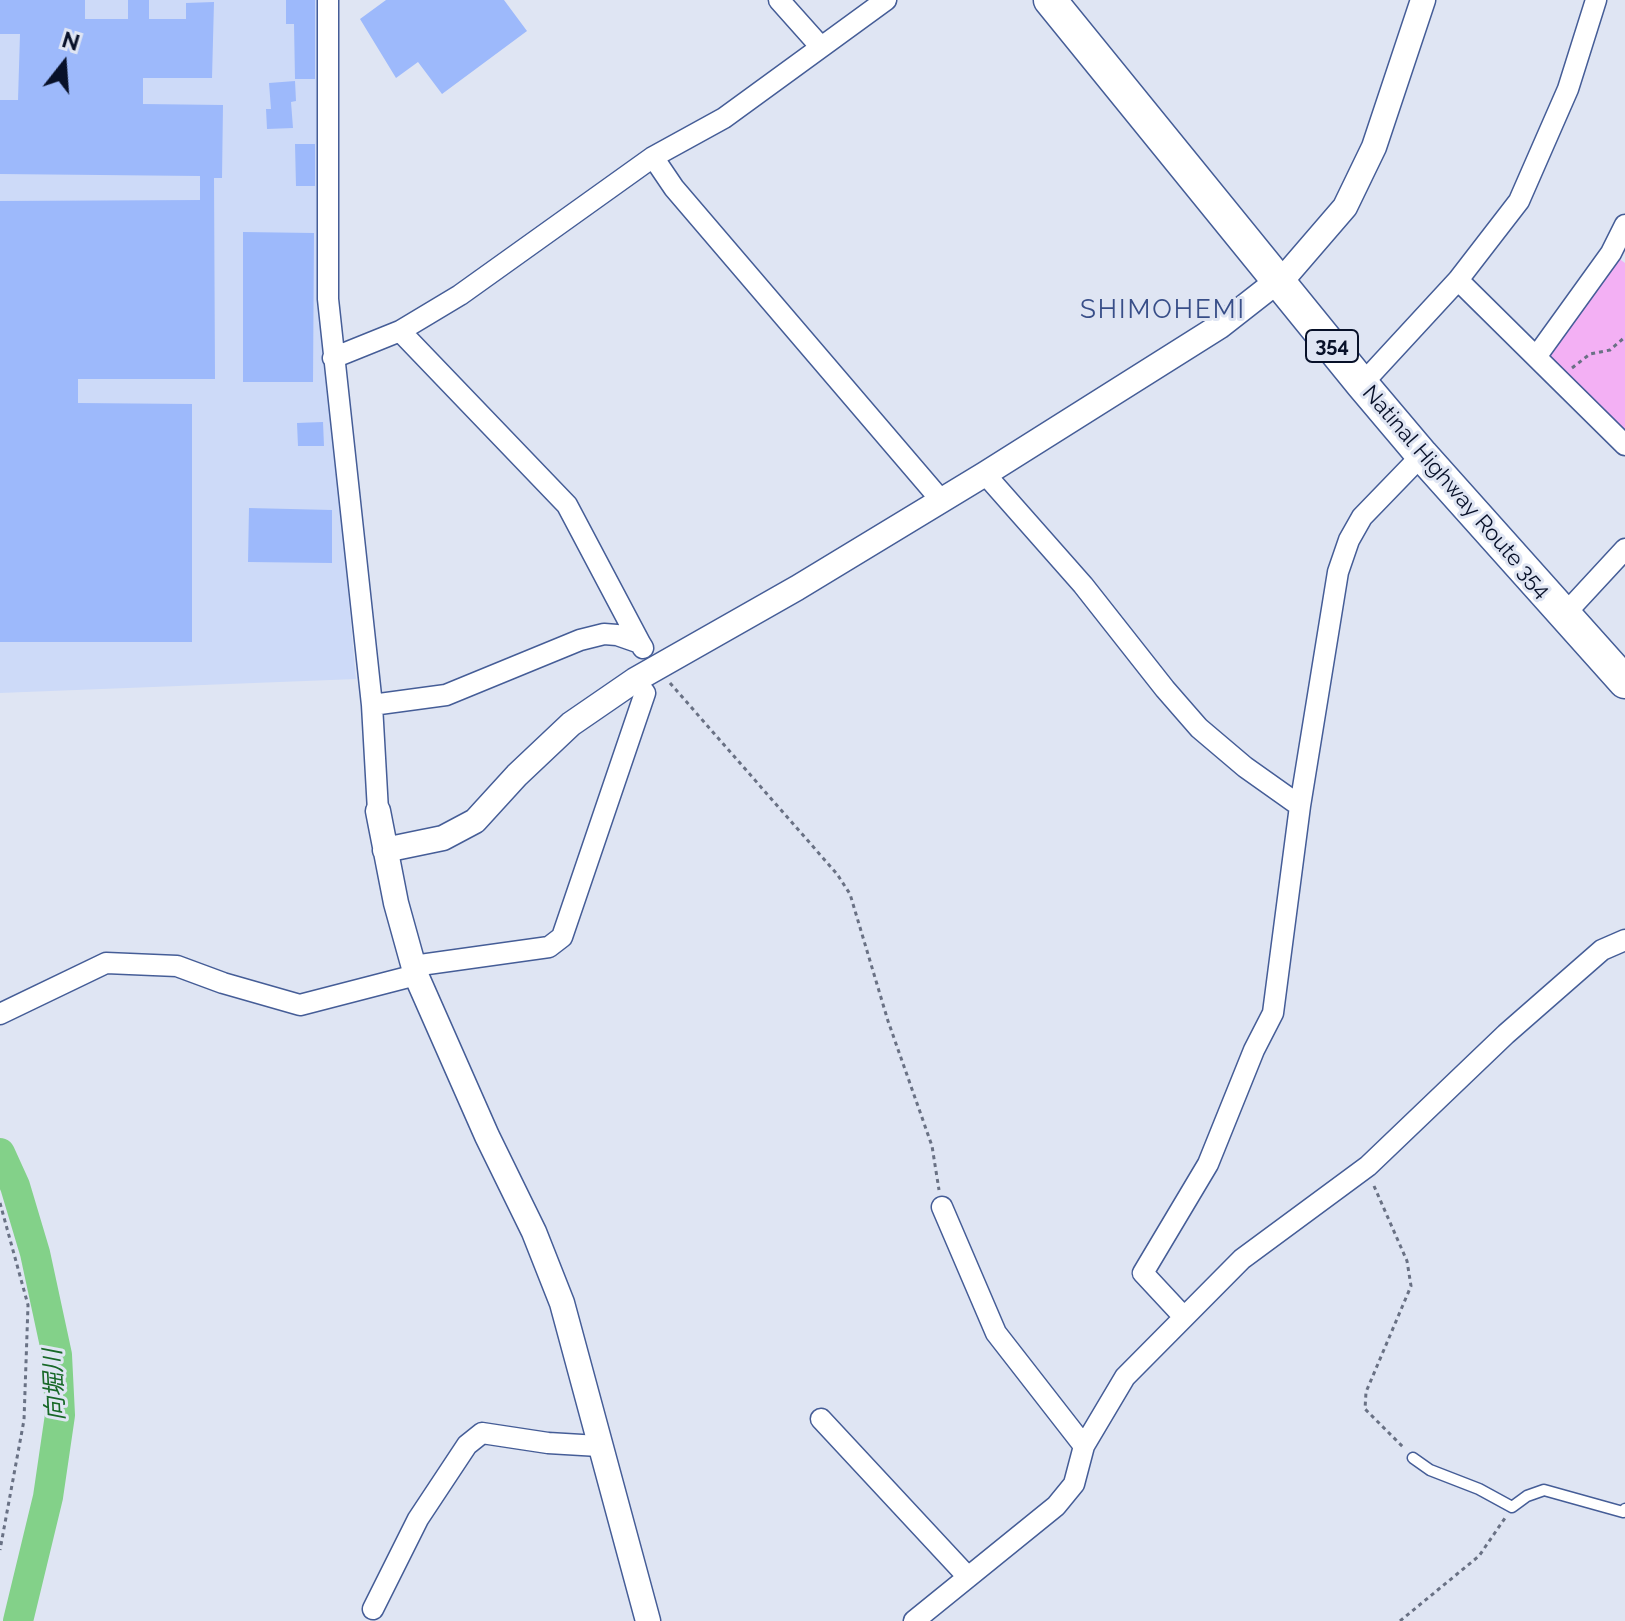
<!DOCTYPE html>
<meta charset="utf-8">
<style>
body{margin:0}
#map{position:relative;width:1625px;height:1621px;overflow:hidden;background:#dfe5f3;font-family:Raleway,sans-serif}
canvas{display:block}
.north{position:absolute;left:24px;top:24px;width:80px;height:80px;-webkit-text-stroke:6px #dfe5f3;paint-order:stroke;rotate:17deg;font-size:22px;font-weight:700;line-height:32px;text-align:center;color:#081129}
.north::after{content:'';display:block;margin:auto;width:28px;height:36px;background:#081129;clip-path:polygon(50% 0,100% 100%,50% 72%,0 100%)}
</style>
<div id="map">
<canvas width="1625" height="1621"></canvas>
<div class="north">N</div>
</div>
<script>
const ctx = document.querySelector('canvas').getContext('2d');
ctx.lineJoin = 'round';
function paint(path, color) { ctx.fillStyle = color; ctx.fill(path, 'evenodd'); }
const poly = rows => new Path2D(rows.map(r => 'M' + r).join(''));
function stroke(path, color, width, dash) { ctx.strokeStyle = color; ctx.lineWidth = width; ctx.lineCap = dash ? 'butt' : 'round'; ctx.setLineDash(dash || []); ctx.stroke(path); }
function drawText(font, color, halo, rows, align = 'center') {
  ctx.font = font + ' Raleway,"Noto Sans JP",sans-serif'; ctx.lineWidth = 6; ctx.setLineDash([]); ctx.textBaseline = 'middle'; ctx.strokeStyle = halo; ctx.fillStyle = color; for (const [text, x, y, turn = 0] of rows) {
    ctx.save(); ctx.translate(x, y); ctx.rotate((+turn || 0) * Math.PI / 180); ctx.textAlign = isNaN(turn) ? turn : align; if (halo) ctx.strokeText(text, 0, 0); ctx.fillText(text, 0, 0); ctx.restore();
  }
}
paint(poly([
 [0,0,322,0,321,296,356,679,0,693]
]), '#cddaf8');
paint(poly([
 [1611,253,1625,263,1625,445,1536,357]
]), '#f3b0f4');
stroke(poly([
 [0,1153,15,1186,35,1253,57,1355,60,1415,48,1497,18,1621]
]), '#83d189', 30);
paint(poly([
 [0,0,85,0,85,19,128,19,128,0,149,0,149,19,186,19,186,3,214,2,212,78,143,78,143,104,223,105,222,178,214,178,215,379,78,379,78,403,192,404,192,642,0,642,0,201,200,200,200,176,0,174,0,100,18,100,20,34,0,34],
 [286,0,315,0,315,79,295,79,294,24,286,24],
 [386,0,504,0,527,31,442,94,418,62,396,78,360,19],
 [295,81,296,101,291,102,293,128,267,129,266,109,271,109,269,83],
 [295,144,315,144,315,186,296,186],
 [243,232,314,233,313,382,243,382],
 [323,422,324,446,298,446,297,423],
 [249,508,332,510,332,563,248,562]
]), '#9db9fb');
const service = poly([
 [1413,1458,1430,1470,1479,1489,1512,1507,1527,1496,1544,1490,1623,1512,1625,1509]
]);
const minor = poly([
 [328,0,328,299,372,705,378,811],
 [779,0,820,46],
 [653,157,674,188,940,499],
 [1458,280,1625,445],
 [400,331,567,505,640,643],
 [1536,357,1611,253,1625,225],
 [333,358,400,331,460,295,653,157,724,118,886,0],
 [1362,384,1458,280,1519,201,1568,89,1596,0],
 [985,474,1083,585,1165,689,1199,728,1245,767,1300,806],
 [1564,615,1625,549],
 [372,705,446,695,580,640,604,634,617,635,640,643,643,648],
 [413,966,549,947,562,937,645,693,635,680],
 [0,1014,106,963,177,966,223,983,300,1005,416,975],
 [942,1207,996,1333,1084,1446],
 [1183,1316,1143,1273,1208,1164,1254,1050,1273,1013,1300,806,1338,572,1349,540,1362,517,1422,455],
 [821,1419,968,1577],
 [373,1609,418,1519,467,1445,482,1433,548,1443,599,1446],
 [914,1621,1056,1506,1074,1484,1084,1446,1125,1377,1242,1259,1368,1166,1506,1034,1602,950,1625,940]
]);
const tertiary = poly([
 [378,811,396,903,416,975,487,1136,534,1232,562,1303,648,1621],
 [385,850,443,838,475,821,517,775,571,724,635,680,797,588,985,474,1220,326,1289,272,1345,207,1374,147,1423,0]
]);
const trunk = poly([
 [1050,0,1362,384,1422,455,1625,682]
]);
stroke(service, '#455d97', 13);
stroke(minor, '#455d97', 23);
stroke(tertiary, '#455d97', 27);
stroke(trunk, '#455d97', 35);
stroke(poly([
 [1572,368,1590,354,1610,350,1625,337],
 [670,683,837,874,850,894,888,1021,932,1146,939,1190],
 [1374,1186,1407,1261,1411,1286,1366,1392,1365,1409,1405,1449],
 [0,1203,28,1305,24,1420,0,1550],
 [1400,1621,1479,1556,1505,1518]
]), '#697184', 3, [4, 4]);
stroke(service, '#fff', 10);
stroke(minor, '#fff', 20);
stroke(tertiary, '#fff', 24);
stroke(trunk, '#fff', 32);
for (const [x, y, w] of [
 [1332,346,52]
]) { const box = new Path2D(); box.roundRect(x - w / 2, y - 16, w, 32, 6); ctx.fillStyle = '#dfe5f3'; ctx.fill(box); stroke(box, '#081129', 2); }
drawText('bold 20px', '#081129', null, [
 ["354",1332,346]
]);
drawText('22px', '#081129', '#dfe5f3', [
 ["Natinal Highway Route 354",1456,492,49]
]);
drawText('italic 24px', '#176827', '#dfe5f3', [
 ["向堀川",55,1385,-93]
]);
ctx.letterSpacing = '2px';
drawText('26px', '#384e88', '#dfe5f3', [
 ["SHIMOHEMI",1163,310]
]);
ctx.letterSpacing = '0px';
</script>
